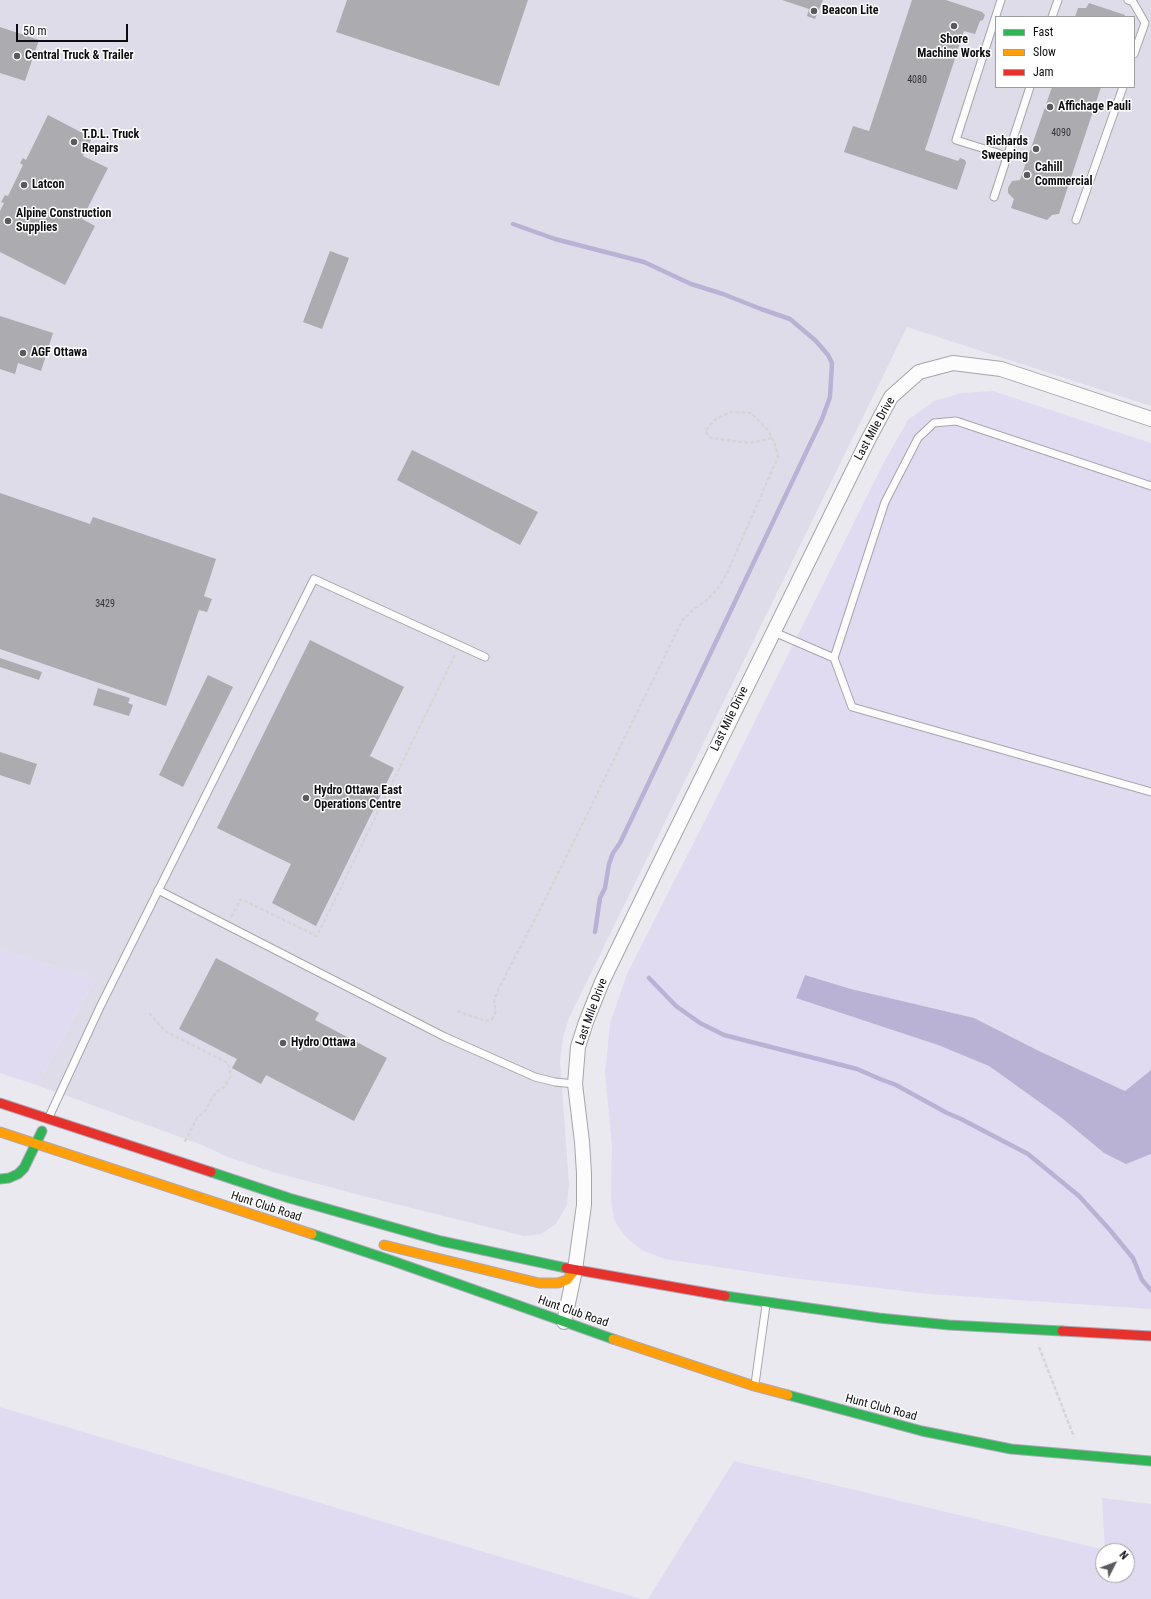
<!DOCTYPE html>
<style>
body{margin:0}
#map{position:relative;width:1151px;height:1599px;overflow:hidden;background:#eae9f0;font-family:"Roboto Condensed",sans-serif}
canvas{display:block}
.legend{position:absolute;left:995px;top:16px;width:140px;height:72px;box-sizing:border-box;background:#fff;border:1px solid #9e9e9f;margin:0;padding:5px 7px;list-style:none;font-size:12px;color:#0d0c10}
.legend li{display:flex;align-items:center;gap:8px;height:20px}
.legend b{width:20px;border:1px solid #9e9e9f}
.north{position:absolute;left:1095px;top:1543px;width:40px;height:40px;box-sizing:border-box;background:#fff;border:1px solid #9e9e9f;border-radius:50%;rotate:48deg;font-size:11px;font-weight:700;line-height:16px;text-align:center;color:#0d0c10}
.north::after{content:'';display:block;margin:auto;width:14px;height:18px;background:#5a595e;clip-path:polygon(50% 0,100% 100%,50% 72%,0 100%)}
.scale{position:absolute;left:16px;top:24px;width:112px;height:18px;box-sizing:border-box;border:2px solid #0d0c10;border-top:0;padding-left:5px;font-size:12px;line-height:14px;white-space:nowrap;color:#0d0c10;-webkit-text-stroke:3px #fff;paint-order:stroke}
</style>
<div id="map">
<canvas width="1151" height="1599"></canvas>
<ul class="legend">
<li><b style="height:5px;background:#30b455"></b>Fast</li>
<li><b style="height:5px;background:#ff9f0a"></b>Slow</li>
<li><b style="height:5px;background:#e5322d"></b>Jam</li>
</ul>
<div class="north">N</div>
<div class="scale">50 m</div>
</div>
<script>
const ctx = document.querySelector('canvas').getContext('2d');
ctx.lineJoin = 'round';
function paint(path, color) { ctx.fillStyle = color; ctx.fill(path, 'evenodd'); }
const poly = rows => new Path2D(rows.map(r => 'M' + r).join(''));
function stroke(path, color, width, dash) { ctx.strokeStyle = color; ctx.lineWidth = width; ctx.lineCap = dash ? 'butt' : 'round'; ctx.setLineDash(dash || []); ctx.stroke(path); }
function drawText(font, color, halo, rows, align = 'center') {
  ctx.font = font + ' "Roboto Condensed",sans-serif'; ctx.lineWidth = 3; ctx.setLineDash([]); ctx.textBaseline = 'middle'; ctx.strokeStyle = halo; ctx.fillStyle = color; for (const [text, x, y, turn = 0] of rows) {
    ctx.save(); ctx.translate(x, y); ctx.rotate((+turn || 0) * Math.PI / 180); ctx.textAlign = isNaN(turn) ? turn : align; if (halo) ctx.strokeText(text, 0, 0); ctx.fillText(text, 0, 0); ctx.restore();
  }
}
paint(poly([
 [0,0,1151,0,1151,406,907,327,569,1018,563,1038,560,1061,569,1184,567,1205,556,1224,541,1234,524,1236,367,1197,273,1172,228,1157,202,1145,37,1085,95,979,0,949],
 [996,17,1134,17,1134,87,996,87]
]), '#dfdcea');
paint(poly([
 [993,391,1151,443,1151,1070,1125,1091,1037,1050,973,1018,851,989,805,975,796,997,938,1045,989,1066,1063,1119,1104,1153,1148,1156,1151,1154,1151,1309,929,1294,784,1277,665,1259,641,1250,623,1234,614,1219,611,1198,612,1146,605,1073,610,1024,627,974,730,771,884,462,908,420,934,401,961,393],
 [0,949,95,979,37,1085,0,1073],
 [0,1407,641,1599,0,1599],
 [734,1461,1105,1550,1102,1498,1151,1504,1151,1599,648,1599],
 [1103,1551,1127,1551,1127,1575,1103,1575]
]), '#e0dbf1');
paint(poly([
 [805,975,851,989,974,1018,1037,1050,1125,1091,1151,1070,1151,1154,1126,1164,1104,1153,1063,1119,989,1066,938,1045,796,998]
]), '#bab2d5');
stroke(poly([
 [513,224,555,239,644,262,691,284,723,294,761,309,790,319,816,341,828,355,832,363,830,397,822,419,620,843,613,853,609,864,605,888,600,898,595,932],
 [649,978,676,1006,700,1023,724,1035,857,1069,880,1079,896,1085,947,1113,961,1119,1028,1154,1079,1196,1109,1229,1133,1258,1142,1280,1151,1290]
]), '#bab2d5', 4.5);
paint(poly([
 [347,0,528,0,499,86,336,32],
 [782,0,823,0,815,19,807,16,809,9],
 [912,0,946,0,982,12,985,15,983,20,980,21,975,34,964,31,925,150,958,161,960,158,965,160,966,163,957,190,844,152,853,126,869,131],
 [1089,3,1125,15,1125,17,1075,17,1078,8,1086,8],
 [0,27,39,40,25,81,0,73],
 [1052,87,1101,87,1059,214,1052,215,1047,220,1011,208,1014,199,1008,193,1008,188,1012,181,1020,180],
 [48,115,92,138,83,156,108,168,82,219,95,226,65,285,0,252,0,211,4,203,1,202,5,195,8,196,23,165,20,163,23,158,26,160],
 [330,251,349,258,322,329,303,322],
 [0,316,53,333,41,371,18,363,15,374,0,369],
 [412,450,538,512,520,545,397,480],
 [0,493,90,524,93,517,216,559,204,596,212,599,207,612,199,610,166,706,0,649],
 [310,640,404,687,370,756,394,768,316,926,272,903,291,864,217,828],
 [0,658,42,672,39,680,0,667],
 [208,675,233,687,183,787,159,775],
 [98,688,130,698,128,703,133,705,129,716,93,705],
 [0,752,37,764,30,785,0,775],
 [216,958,319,1013,315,1020,387,1058,354,1121,266,1075,261,1084,232,1068,237,1059,179,1029]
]), '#ababb0');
const lane = poly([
 [1001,0,956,140,1007,156],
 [1128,0,1133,2,1145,23,1134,54],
 [1052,17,1058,0],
 [994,197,1030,87],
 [1076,220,1123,87],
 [774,632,834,658,885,502,918,438,934,423,956,421,1151,486],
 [834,658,852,707,1151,792],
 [158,890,445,1037,535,1077,555,1082,575,1084],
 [49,1117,100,1007,314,579,485,657],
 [755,1384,766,1305]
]);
const street = poly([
 [564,1322,575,1270,584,1205,584,1173,582,1142,575,1084,578,1047,586,1022,602,982,654,875,868,440,891,397,919,372,953,363,1001,369,1151,419]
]);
const fast = poly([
 [211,1172,289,1198,441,1241,566,1268],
 [0,1179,9,1178,18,1174,24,1168,42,1131],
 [312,1234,393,1261,613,1339],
 [725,1296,879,1318,949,1325,1062,1331],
 [788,1395,922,1431,1011,1449,1151,1461]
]);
const slow = poly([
 [0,1132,312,1234],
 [384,1245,539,1283,558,1283,567,1280,575,1270],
 [613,1339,754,1386,788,1395]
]);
const jam = poly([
 [0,1103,211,1172],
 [566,1268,725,1296],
 [1062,1331,1151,1336]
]);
stroke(lane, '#a6a5aa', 9);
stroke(street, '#a6a5aa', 16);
stroke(fast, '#aca8ba', 11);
stroke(slow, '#aca8ba', 11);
stroke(jam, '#aca8ba', 11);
stroke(poly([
 [231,917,241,899,317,936,455,655],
 [457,1011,486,1021,492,1019,496,1011,494,1002,499,988,546,898,682,621,694,609,707,600,719,587,728,571,778,457,775,444,772,438,767,429,751,413,731,412,716,419,705,431,711,438,750,443,772,438],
 [149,1013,165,1031,228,1063,231,1076,224,1087,216,1092,205,1111,197,1118,184,1143],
 [1039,1347,1074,1437]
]), '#d5d5d6', 2.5, [4, 2]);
stroke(lane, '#fcfcfd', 7);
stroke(street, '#fcfcfd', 14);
stroke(fast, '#30b455', 9);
stroke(slow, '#ff9f0a', 9);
stroke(jam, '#e5322d', 9);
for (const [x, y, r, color] of [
 [814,11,4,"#5a595e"],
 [954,26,4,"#5a595e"],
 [17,56,4,"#5a595e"],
 [1050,107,4,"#5a595e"],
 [74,142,4,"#5a595e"],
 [1036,149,4,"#5a595e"],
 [1027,175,4,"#5a595e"],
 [24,185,4,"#5a595e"],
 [8,221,4,"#5a595e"],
 [23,353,4,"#5a595e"],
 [306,798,4,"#5a595e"],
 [283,1043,4,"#5a595e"]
]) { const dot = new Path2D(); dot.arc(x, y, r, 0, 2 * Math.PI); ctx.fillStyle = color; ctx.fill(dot); stroke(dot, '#fff', 1.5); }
drawText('10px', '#343438', null, [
 ["4080",917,80],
 ["4090",1061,133],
 ["3429",105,604]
]);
drawText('bold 12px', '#0d0c10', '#fff', [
 ["Beacon Lite",822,11],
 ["Shore",954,40,"center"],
 ["Machine Works",954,54,"center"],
 ["Central Truck & Trailer",25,56],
 ["Affichage Pauli",1058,107],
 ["T.D.L. Truck",82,135],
 ["Repairs",82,149],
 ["Richards",1028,142,"right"],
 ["Sweeping",1028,156,"right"],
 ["Cahill",1035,168],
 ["Commercial",1035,182],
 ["Latcon",32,185],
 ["Alpine Construction",16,214],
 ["Supplies",16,228],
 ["AGF Ottawa",31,353],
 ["Hydro Ottawa East",314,791],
 ["Operations Centre",314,805],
 ["Hydro Ottawa",291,1043]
], 'left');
drawText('12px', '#0d0c10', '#fff', [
 ["Last Mile Drive",875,429,-61],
 ["Last Mile Drive",730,719,-64],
 ["Last Mile Drive",592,1012,-70],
 ["Hunt Club Road",266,1207,18],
 ["Hunt Club Road",573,1312,19],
 ["Hunt Club Road",881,1408,15]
]);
</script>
